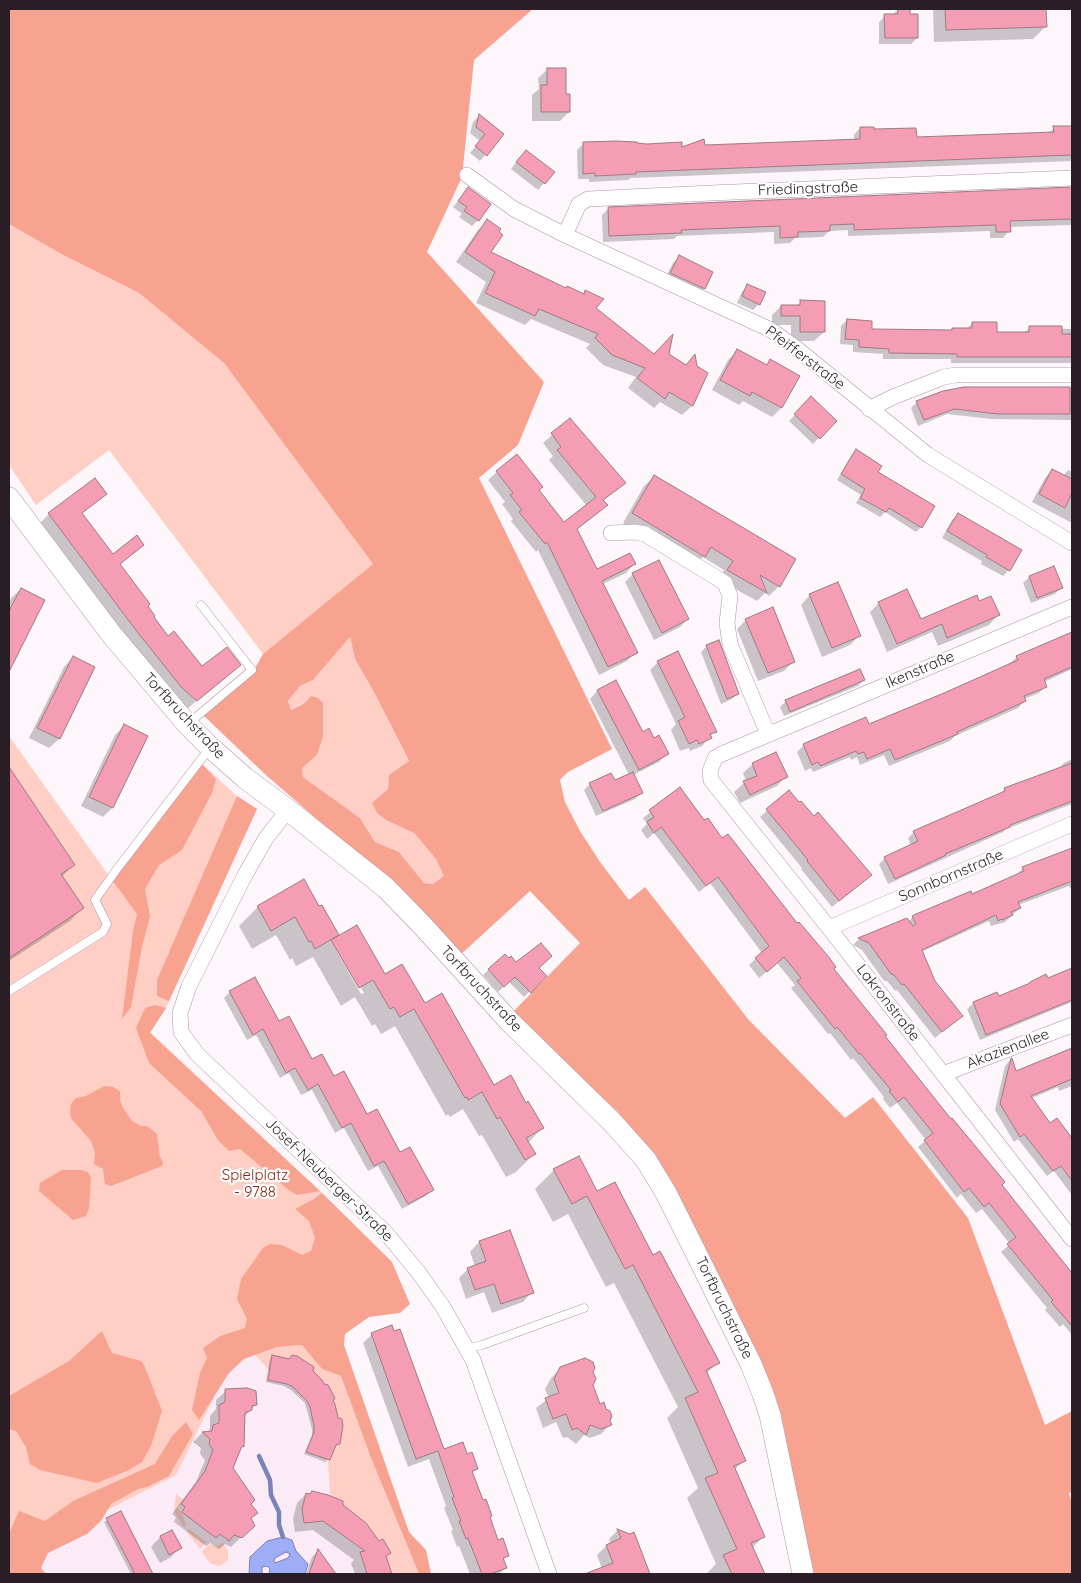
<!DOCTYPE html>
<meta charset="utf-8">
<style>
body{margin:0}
#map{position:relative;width:1081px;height:1583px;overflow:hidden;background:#fdf6fb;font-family:Quicksand,sans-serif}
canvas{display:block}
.frame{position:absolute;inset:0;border:10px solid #291e26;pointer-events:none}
</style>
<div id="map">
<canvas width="1081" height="1583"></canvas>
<div class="frame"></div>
</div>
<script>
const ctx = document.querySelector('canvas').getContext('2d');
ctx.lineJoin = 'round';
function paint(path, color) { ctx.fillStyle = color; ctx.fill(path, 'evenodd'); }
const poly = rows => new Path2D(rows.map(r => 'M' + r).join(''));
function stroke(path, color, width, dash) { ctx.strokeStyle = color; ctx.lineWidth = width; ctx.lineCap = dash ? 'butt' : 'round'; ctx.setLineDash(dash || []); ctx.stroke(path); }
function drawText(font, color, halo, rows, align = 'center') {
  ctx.font = font + ' Quicksand,sans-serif'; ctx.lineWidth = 4.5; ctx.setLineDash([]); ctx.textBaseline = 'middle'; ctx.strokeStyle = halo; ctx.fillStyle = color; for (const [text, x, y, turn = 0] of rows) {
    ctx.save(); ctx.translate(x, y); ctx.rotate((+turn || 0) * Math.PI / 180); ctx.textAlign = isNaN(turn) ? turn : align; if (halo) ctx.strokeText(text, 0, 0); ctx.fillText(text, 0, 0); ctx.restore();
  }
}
paint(poly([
 [241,1342,339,1344,420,1574,9,1574]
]), '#faebf7');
paint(poly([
 [9,224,63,255,139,293,224,363,373,564,263,654,109,450,36,505,9,465],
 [350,637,355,659,375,694,409,762,389,775,388,789,372,803,377,813,386,820,414,833,436,859,445,876,433,884,424,883,399,852,375,842,360,818,303,777,302,768,317,755,323,737,323,703,311,696,303,703,291,710,288,701,300,686,313,680],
 [9,736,112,880,200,762,237,796,257,809,166,1008,150,1032,320,1191,392,1262,241,1342,176,1475,9,1560],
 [302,1345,322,1369,341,1376,371,1458,419,1574,393,1574,386,1556,391,1553,383,1539,379,1541,366,1523,343,1505,343,1501,330,1495,328,1460,331,1457,336,1445,340,1444,343,1426,342,1419,338,1418,335,1405,333,1401,335,1397,328,1385,324,1384,322,1380,313,1371,314,1367,297,1356,292,1355,289,1359,276,1356,272,1357,269,1370,254,1354,277,1347],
 [176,1494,184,1500,178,1508,182,1513,186,1526,184,1528,174,1511],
 [189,1529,206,1542,200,1549,187,1532],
 [223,1543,228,1551,228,1560,220,1566,211,1564,202,1552,209,1544,218,1546]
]), '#ffcec4');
paint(poly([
 [9,9,533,9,474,60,462,177,427,252,544,382,518,445,479,478,612,749,568,772,560,780,565,802,580,831,600,862,629,900,645,887,748,1019,845,1118,873,1097,968,1218,1045,1425,1072,1411,1072,1492,1069,1493,1072,1503,1072,1574,814,1574,776,1398,767,1375,643,1142,618,1112,512,1013,580,943,530,891,458,957,319,821,267,776,203,715,254,670,263,654,373,564,224,363,139,293,63,255,9,224],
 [350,637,355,659,375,694,409,761,389,775,388,789,372,803,377,813,386,820,414,833,436,859,444,876,433,884,424,883,399,852,375,842,360,818,303,777,302,768,317,755,323,737,323,703,318,698,311,696,303,704,291,710,288,701,300,686,313,680],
 [200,762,216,779,212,793,182,850,159,865,145,889,150,916,142,947,131,1007,122,1019,133,931,137,914,113,881],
 [237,796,257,809,169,1001,157,996,157,980],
 [155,1005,166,1008,150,1033,320,1191,297,1195,290,1191,240,1149,229,1151,218,1140,201,1111,149,1063,136,1028,145,1008],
 [104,1086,113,1087,120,1091,120,1100,122,1106,132,1121,141,1126,147,1126,157,1134,160,1157,163,1162,162,1166,111,1186,105,1184,103,1169,94,1164,95,1153,91,1141,71,1118,70,1112,71,1104,76,1098,86,1096],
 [62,1170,81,1170,88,1172,91,1178,89,1208,86,1216,73,1220,39,1191,40,1183],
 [322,1193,392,1262,410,1304,400,1313,369,1317,345,1334,344,1345,409,1532,426,1550,431,1574,419,1574,371,1458,341,1376,322,1369,302,1345,277,1347,244,1359,229,1373,199,1420,192,1410,200,1373,207,1358,203,1348,220,1336,245,1328,247,1319,237,1299,241,1279,263,1248,270,1244,282,1245,302,1255,311,1251,315,1238,309,1221,295,1209,314,1199],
 [102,1331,112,1353,141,1361,144,1365,162,1411,151,1446,142,1462,129,1470,97,1483,40,1470,30,1464,26,1447,16,1431,9,1429,9,1396,69,1361],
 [186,1422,193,1434,169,1476,147,1487,138,1489,111,1504,101,1521,87,1534,48,1553,41,1568,46,1574,9,1574,9,1533,19,1511,45,1521,73,1501,155,1464,172,1436]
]), '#f8a290');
const water = poly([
 [283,1537,292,1540,296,1551,308,1564,305,1574,269,1574,270,1569,267,1566,262,1567,262,1574,249,1574,250,1557,267,1541,283,1537],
 [286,1552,290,1554,288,1558,275,1563,274,1561,275,1558,286,1552]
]);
paint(water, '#9dadf6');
stroke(water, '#7a82b8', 1);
paint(poly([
 [898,9,909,9,909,16,917,38,911,44,879,44,879,22,885,16,892,16],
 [933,9,1045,9,1046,26,1033,39,934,42],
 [548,69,565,95,569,112,560,121,532,121,532,95,539,89,538,78],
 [479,116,502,135,480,161,470,153,480,141,470,133,473,122],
 [1072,127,1072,161,631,178,628,180,608,181,589,182,589,179,578,179,577,150,583,144,636,145,680,149,854,140,854,135,860,128,915,138,1048,134,1054,128],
 [520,157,553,172,538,190,511,169],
 [468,189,478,220,472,226,459,217,462,214,453,207],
 [1072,189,1072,225,1009,227,1009,231,1003,238,990,238,990,231,848,236,848,230,829,231,823,237,795,238,790,243,774,244,774,232,677,236,674,239,603,242,602,215,608,209],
 [488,221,490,253,566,289,583,295,586,292,594,308,654,356,667,354,685,366,694,357,696,367,706,374,692,406,682,415,660,402,654,408,628,388,636,377,603,365,586,348,590,344,531,319,525,325,476,303,486,282,456,262,478,230],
 [679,257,704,289,698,295,665,279,673,263],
 [748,285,759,304,753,310,737,303,742,292],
 [801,302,824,332,814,341,791,341,791,325,772,325,772,315,781,306,797,306],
 [847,320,870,331,951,331,952,329,966,329,972,324,996,333,1024,333,1030,328,1072,329,1072,363,951,363,951,359,883,359,883,354,853,352,853,345,840,344,841,326],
 [738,350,765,366,770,361,799,376,781,408,772,417,743,401,739,405,712,390,728,360],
 [1072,388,1072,420,991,419,947,414,918,426,911,408,917,402,964,389],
 [811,398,835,421,813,444,789,421],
 [570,419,624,483,603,501,606,505,576,530,596,571,634,564,626,573,603,584,636,652,627,661,599,675,538,550,536,552,511,521,513,519,502,504,505,502,488,480,497,472,538,490,564,523,587,506,549,460,553,456,543,443],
 [856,451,877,472,921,527,916,532,885,512,880,517,856,503,861,495,837,480,851,456],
 [1052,470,1063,476,1068,470,1072,472,1072,523,1032,502,1045,478],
 [654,477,794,559,779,586,769,596,765,593,757,601,719,580,724,570,703,557,694,566,623,523,644,486],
 [105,494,81,514,113,555,142,545,119,565,168,637,202,668,239,665,187,709,126,638,40,523,49,514],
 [958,514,1009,570,1003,576,981,564,982,561,942,538,952,520],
 [658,561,688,619,680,627,654,640,625,582,633,574],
 [1029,577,1061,588,1055,594,1031,603,1023,583],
 [21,589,43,600,9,669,9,604,11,598],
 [810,595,859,636,850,645,822,657,801,605],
 [879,603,920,621,978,603,998,615,989,625,938,646,932,632,887,652,870,612],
 [746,620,794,661,784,671,758,681,737,629],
 [1072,632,1072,669,1044,682,1046,686,1039,693,1024,699,1025,701,1018,708,955,736,950,741,889,766,884,755,860,765,857,757,851,760,850,757,813,772,811,768,805,771,797,752,804,745,868,726,1011,665,1010,663,1017,657],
 [707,646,738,693,732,699,721,704,701,652],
 [73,657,94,667,59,739,49,748,29,738,64,667],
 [658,662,715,731,702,746,690,751,689,748,680,751,671,730,676,724,650,670],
 [863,680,858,686,784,716,780,707,786,701],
 [615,682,643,733,654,739,667,754,659,762,633,775,641,793,635,799,596,816,584,790,590,784,614,782,629,775,590,699,597,691],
 [124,726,112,808,103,817,81,806,115,735],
 [1072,759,1072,804,1006,829,1003,832,888,884,879,864,885,858,911,846,908,838,914,832,1000,794,1005,789,1058,769,1064,763],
 [753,764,786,776,777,786,740,803,734,792,746,781,743,773],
 [9,769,73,865,62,877,82,908,70,921,9,961],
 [680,789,703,822,722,840,833,969,884,1036,1021,1212,1072,1274,1072,1335,1063,1324,1060,1327,1045,1310,1047,1308,1001,1252,1010,1244,982,1209,976,1213,961,1194,957,1198,918,1147,926,1140,897,1103,890,1108,883,1099,884,1097,853,1058,851,1060,830,1033,828,1034,791,988,795,985,777,963,759,978,749,965,762,953,710,883,699,892,654,833,647,839,641,830,647,824,643,818],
 [788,792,863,882,832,907,801,869,802,868,760,817],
 [1072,850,1072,887,1070,888,1069,886,1018,905,1020,908,1005,922,991,926,989,921,921,952,934,982,961,1016,935,1038,897,990,895,991,887,981,884,981,862,950,853,945,859,939,906,920,908,922,913,917,972,896,1016,875,1023,868],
 [258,907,319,908,338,935,334,939,425,1004,494,1086,526,1104,542,1128,528,1143,534,1154,516,1172,506,1177,482,1135,479,1136,463,1109,450,1117,448,1114,446,1116,395,1026,381,1034,375,1024,372,1026,355,997,341,1006,313,957,296,966,292,958,290,960,276,935,252,949,239,926],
 [333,944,336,944,364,993,361,994],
 [505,955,516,964,537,968,545,976,524,997,509,982,498,992,483,975],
 [1072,969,1072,1002,980,1040,967,1009,974,1003,998,997],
 [230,992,278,1023,312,1061,333,1077,432,1190,426,1196,402,1209,378,1166,368,1171,344,1128,335,1133,312,1090,301,1095,289,1073,280,1078,256,1035,247,1040,224,998],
 [1072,1050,1072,1086,1059,1091,1058,1087,1032,1098,1049,1125,1069,1137,1072,1134,1072,1195,1054,1171,1047,1176,1018,1139,1014,1142,995,1110,1005,1066,1011,1059,1015,1073],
 [554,1170,597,1193,652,1257,718,1362,706,1374,744,1461,734,1470,763,1537,752,1548,763,1574,706,1574,716,1564,687,1498,698,1488,667,1418,678,1407,614,1283,606,1287,568,1214,553,1222,535,1189],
 [509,1231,532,1292,523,1302,492,1313,484,1292,466,1299,459,1278,468,1269,475,1266,470,1252,479,1242],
 [372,1334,443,1451,466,1455,477,1469,472,1473,497,1541,508,1555,503,1560,506,1568,499,1574,470,1574,459,1546,457,1547,451,1531,453,1530,444,1508,446,1506,429,1459,408,1467,363,1343],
 [273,1356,312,1371,332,1402,337,1419,339,1443,334,1447,326,1462,304,1454,312,1436,312,1429,305,1403,291,1390,284,1386,266,1382,270,1359],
 [561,1368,592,1372,592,1385,599,1405,610,1425,601,1434,590,1438,584,1435,576,1444,567,1437,563,1438,556,1422,543,1428,536,1408,549,1398,545,1389,551,1378],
 [226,1391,256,1404,244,1417,243,1446,239,1450,232,1469,256,1513,250,1519,253,1525,231,1547,225,1544,219,1549,210,1543,206,1546,174,1522,176,1517,172,1514,196,1482,205,1460,200,1454,201,1448,193,1442,202,1433,207,1433,210,1429,210,1416,216,1409,216,1400],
 [306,1494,378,1542,389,1553,385,1557,391,1574,355,1574,351,1563,354,1560,313,1530,295,1532,293,1519,297,1503],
 [121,1512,152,1574,131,1574,104,1522],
 [618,1530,630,1535,633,1534,648,1574,592,1574,602,1569,597,1555,606,1546,611,1544,609,1539],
 [171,1531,180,1547,171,1557,160,1563,151,1547,160,1537],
 [318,1551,334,1574,306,1574,312,1557]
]), '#0003');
stroke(poly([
 [259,1456,270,1480,271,1495,279,1512,279,1525,283,1537]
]), '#7a82b8', 4.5);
const building = poly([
 [898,9,910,9,910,14,918,14,918,38,885,38,884,14,898,14,898,9],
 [945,9,1046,9,1047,27,946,30,945,9],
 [547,68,566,68,566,94,570,94,570,112,541,112,541,85,547,85,547,68],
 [479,114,504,134,487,156,475,146,485,134,476,127,479,114],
 [1053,126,1072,126,1072,155,636,172,636,174,595,176,595,173,583,174,583,142,616,141,637,142,637,143,647,144,682,142,682,147,704,139,705,145,860,139,860,127,874,127,874,129,916,128,917,137,1054,132,1053,126],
 [526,150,555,172,545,184,516,162,526,150],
 [468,187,491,204,479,221,464,211,467,207,458,201,468,187],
 [1072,187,1072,219,1010,221,1011,232,996,232,996,225,854,230,854,224,830,225,830,231,798,232,798,237,780,238,780,226,681,230,682,233,609,236,608,207,1072,187],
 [487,219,501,229,499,232,503,235,491,252,566,288,567,286,584,294,585,290,604,299,596,308,654,354,673,334,669,354,686,365,695,354,697,366,708,373,693,406,669,392,665,399,637,378,645,368,612,355,595,338,598,334,539,309,535,316,485,293,495,272,465,252,487,219],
 [679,255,713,272,705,289,670,273,679,255],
 [747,284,766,292,760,305,742,296,747,284],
 [800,300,825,301,825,332,800,332,800,316,781,316,781,305,800,305,800,300],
 [847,319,872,321,872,329,952,330,952,328,972,328,972,322,997,322,997,332,1029,332,1029,326,1062,326,1062,334,1072,334,1072,357,957,357,957,354,889,353,889,349,859,347,859,340,845,339,847,319],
 [737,349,767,365,770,359,800,376,782,408,752,392,750,396,720,380,737,349],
 [964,387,1070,387,1070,414,998,414,954,409,924,420,916,401,943,391,964,387],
 [811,396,837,421,820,439,794,414,811,396],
 [570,418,626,483,603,500,608,505,577,529,597,569,630,553,636,564,602,581,638,653,608,667,547,542,545,544,519,512,522,510,510,495,513,493,496,471,517,454,543,487,539,490,564,522,596,497,557,450,561,447,551,433,570,418],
 [856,449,882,466,878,472,935,506,922,528,889,508,886,512,860,498,865,489,841,474,856,449],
 [1052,469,1072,479,1072,493,1065,508,1039,494,1052,469],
 [654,475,796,559,780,587,760,575,767,593,727,570,733,561,711,547,705,557,632,513,654,475],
 [95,478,107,494,82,513,113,554,137,535,144,545,120,564,150,604,148,606,155,616,154,617,168,636,174,631,202,666,227,647,241,665,197,701,182,688,135,629,48,513,95,478],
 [958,513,1022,550,1010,571,986,557,987,555,947,531,958,513],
 [659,560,689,619,662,633,632,573,659,560],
 [1054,566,1063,588,1037,598,1029,576,1054,566],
 [838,582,861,636,832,648,809,594,838,582],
 [21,588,45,600,9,672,9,611,21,588],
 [907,589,921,619,977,595,979,601,991,596,1000,615,947,638,942,624,897,644,878,602,907,589],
 [773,607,795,662,768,673,745,619,773,607],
 [1072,632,1072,667,1044,679,1047,687,1024,696,1026,701,957,732,958,734,895,760,890,749,867,759,864,752,858,754,856,751,820,766,818,762,812,765,803,744,866,717,869,724,944,693,1018,660,1016,656,1072,632],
 [719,640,739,694,727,699,706,645,719,640],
 [678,651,717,732,710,734,712,738,699,744,697,740,689,744,678,721,685,717,657,661,678,651],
 [73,656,95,667,60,739,37,728,73,656],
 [860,669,865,680,790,712,785,700,860,669],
 [616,680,643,732,649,728,654,738,659,735,669,754,639,770,597,690,616,680],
 [124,724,148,736,113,808,89,797,124,724],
 [776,752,788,777,750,795,743,781,757,776,752,763,776,752],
 [1072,763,1072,801,1010,825,1010,827,945,854,946,855,895,879,884,857,918,841,913,831,1005,791,1004,788,1072,763],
 [9,767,75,865,61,874,84,908,9,958,9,767],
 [633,772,643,793,603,811,589,783,611,773,615,780,633,772],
 [680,787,704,820,708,818,722,838,728,834,797,923,799,922,828,956,836,967,834,969,887,1035,885,1036,951,1119,952,1118,1005,1182,1002,1185,1072,1273,1072,1326,1051,1302,1053,1300,1007,1244,1016,1237,989,1203,984,1207,969,1188,964,1192,924,1140,933,1133,904,1097,898,1102,889,1091,891,1090,860,1053,859,1054,837,1027,835,1029,797,981,801,978,784,957,767,972,755,958,769,946,718,877,706,886,661,827,654,833,647,822,654,817,649,810,680,787],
 [789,790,799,802,801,801,814,816,818,812,872,875,839,901,807,861,808,860,766,809,789,790],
 [1072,848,1072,881,1018,902,1021,908,1011,912,1013,915,1002,920,1001,919,998,921,996,915,922,950,935,981,963,1016,942,1032,904,984,902,985,894,975,891,974,869,943,858,938,907,918,913,926,916,924,912,916,916,914,971,891,972,894,1024,871,1022,867,1072,848],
 [304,879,319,906,322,905,339,935,315,949,311,941,309,942,295,917,271,931,257,906,304,879],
 [357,925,385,974,402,964,425,1003,442,993,494,1085,511,1075,526,1103,528,1101,544,1128,526,1138,536,1154,525,1160,500,1117,497,1119,482,1092,468,1100,467,1097,465,1098,414,1009,400,1017,394,1007,390,1009,373,980,359,988,331,940,357,925],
 [541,943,552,956,539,968,547,976,531,993,515,977,504,987,488,969,505,954,509,958,511,956,516,962,541,943],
 [1072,968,1072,1000,986,1035,973,1002,997,992,999,996,1030,983,1030,982,1046,974,1048,978,1072,968],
 [255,977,279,1021,289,1016,312,1059,322,1054,334,1076,344,1071,367,1114,377,1109,400,1152,410,1147,434,1190,408,1204,384,1161,374,1166,351,1123,342,1128,318,1084,308,1090,295,1068,286,1073,263,1029,253,1035,229,991,255,977],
 [1072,1048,1072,1079,1031,1096,1050,1123,1057,1118,1072,1138,1072,1181,1061,1166,1053,1171,1024,1134,1020,1137,1000,1104,1011,1058,1012,1058,1016,1071,1072,1048],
 [579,1156,597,1191,615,1182,653,1255,660,1251,720,1363,706,1370,746,1461,734,1466,765,1537,751,1543,765,1574,732,1574,723,1555,737,1549,705,1478,718,1473,685,1398,698,1392,633,1265,625,1269,587,1196,572,1204,553,1169,579,1156],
 [510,1230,534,1293,501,1304,494,1284,475,1290,467,1268,486,1261,479,1241,510,1230],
 [392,1325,394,1331,400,1329,444,1449,463,1442,467,1454,472,1452,478,1469,472,1471,483,1500,486,1499,492,1516,490,1517,498,1540,503,1538,509,1556,503,1558,507,1568,490,1574,482,1574,468,1538,466,1539,459,1521,461,1521,452,1498,454,1497,438,1451,416,1459,371,1333,392,1325],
 [272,1355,289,1359,292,1355,297,1356,314,1367,313,1371,322,1380,324,1384,328,1385,335,1398,333,1401,335,1404,338,1418,342,1419,343,1426,340,1444,336,1445,330,1460,306,1452,314,1432,314,1426,310,1407,307,1401,293,1387,287,1384,268,1380,272,1355],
 [585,1358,593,1362,595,1368,593,1372,596,1379,593,1385,600,1404,604,1402,606,1409,610,1411,612,1416,610,1421,612,1425,601,1429,590,1425,586,1435,577,1428,572,1430,566,1414,553,1419,545,1398,559,1393,554,1379,560,1367,585,1358],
 [247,1388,256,1391,257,1405,252,1406,252,1410,245,1413,244,1447,242,1446,233,1468,255,1500,251,1504,258,1513,251,1518,255,1526,242,1538,234,1535,229,1541,220,1534,216,1538,182,1512,185,1507,181,1504,205,1471,213,1450,209,1444,210,1439,202,1432,212,1431,213,1425,219,1423,219,1405,225,1402,225,1389,247,1388],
 [312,1491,328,1495,343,1501,343,1505,366,1523,379,1541,383,1539,391,1553,386,1556,392,1574,367,1574,360,1552,365,1551,323,1521,304,1523,302,1509,306,1493,310,1494,312,1491],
 [121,1511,153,1574,135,1574,106,1518,121,1511],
 [617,1529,630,1534,634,1532,650,1574,587,1574,587,1573,613,1563,606,1545,621,1538,617,1529],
 [172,1530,182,1548,169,1555,160,1536,172,1530],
 [318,1549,336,1574,309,1574,318,1549]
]);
paint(building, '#f49db4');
stroke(building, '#9e7a83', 1);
const lane = poly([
 [189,723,252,670,201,605],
 [9,991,103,932,107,924,95,900,117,869,209,749],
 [466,1349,482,1345,584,1308]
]);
const street = poly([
 [467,175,514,209,565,235,771,330,796,348,928,455,1072,543],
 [565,235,579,204,588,199,711,193,1072,178],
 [869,409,893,397,944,377,955,375,1072,375],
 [611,533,634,532,645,534,725,583,730,596,727,623,730,644,768,734],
 [1072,607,722,754,715,758,710,771,711,780,829,928,1072,1239],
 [288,810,266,838,245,875,189,986,180,1013,181,1032,197,1054,386,1233,419,1273,443,1307,473,1360,549,1574],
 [829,928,1072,824],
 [943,1074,1072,1025]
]);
const secondary = poly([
 [9,498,112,635,187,724,210,747,245,778,288,810,386,888,422,925,510,1022,613,1123,646,1160,666,1193,695,1251,751,1364,763,1394,770,1415,803,1574]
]);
stroke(lane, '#b093aa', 9);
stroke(street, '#b093aa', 16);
stroke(secondary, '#b093aa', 22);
stroke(lane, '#fff', 8);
stroke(street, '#fff', 15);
stroke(secondary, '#fff', 21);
drawText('15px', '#291e26', '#fff', [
 ["Friedingstraße",808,189,-2],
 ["Pfeifferstraße",805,358,37],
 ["Ikenstraße",920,670,-23],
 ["Torfbruchstraße",184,716,47],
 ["Sonnbornstraße",951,876,-23],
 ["Torfbruchstraße",481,989,47],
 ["Lakronstraße",888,1003,52],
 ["Akazienallee",1008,1049,-21],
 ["Josef-Neuberger-Straße",329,1180,44],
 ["Torfbruchstraße",724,1308,64]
]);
drawText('15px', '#8b2816', '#fff', [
 ["Spielplatz",255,1175],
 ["- 9788",255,1192]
]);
</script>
